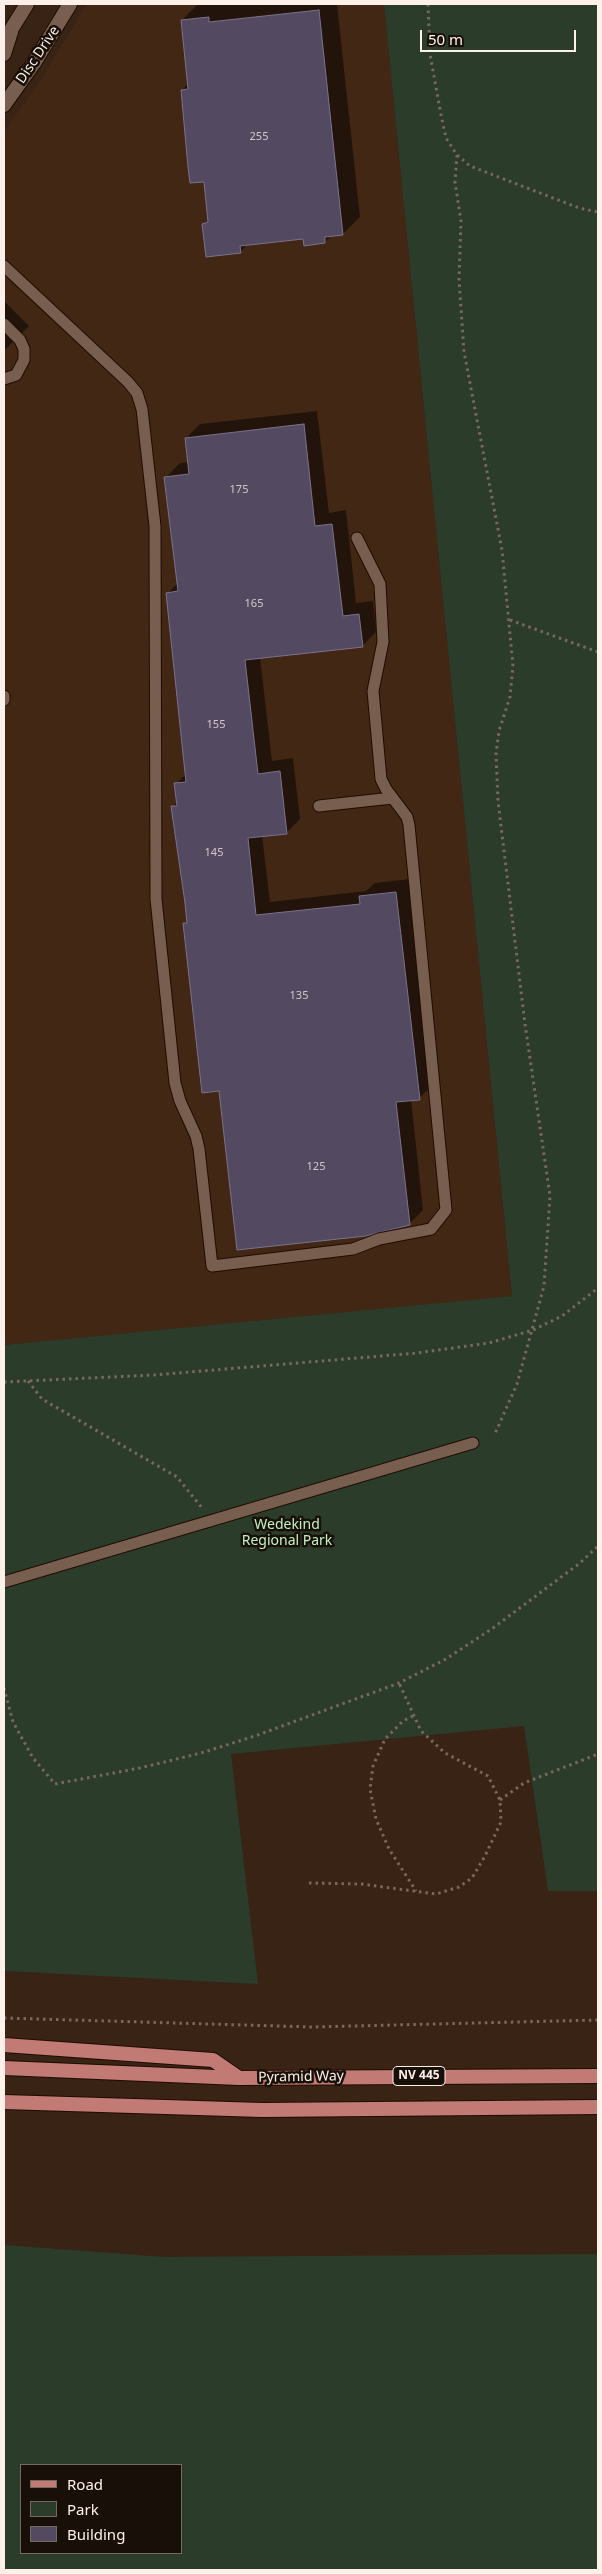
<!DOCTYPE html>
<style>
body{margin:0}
#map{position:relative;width:602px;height:2574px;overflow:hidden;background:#392315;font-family:"Noto Sans",sans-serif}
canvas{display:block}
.frame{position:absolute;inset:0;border:5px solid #fdf1ea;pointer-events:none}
.legend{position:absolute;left:20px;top:2464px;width:162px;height:90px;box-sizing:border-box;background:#190f09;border:1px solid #746963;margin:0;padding:6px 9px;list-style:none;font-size:15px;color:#fdf1ea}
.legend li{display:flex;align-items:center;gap:10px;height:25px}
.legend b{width:25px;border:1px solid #746963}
.scale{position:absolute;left:420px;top:30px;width:156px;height:22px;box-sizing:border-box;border:2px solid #fdf1ea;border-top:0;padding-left:6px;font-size:15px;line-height:18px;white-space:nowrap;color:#fdf1ea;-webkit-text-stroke:4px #190f09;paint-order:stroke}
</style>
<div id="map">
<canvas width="602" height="2574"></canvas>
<div class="frame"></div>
<ul class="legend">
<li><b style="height:6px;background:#c27a75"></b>Road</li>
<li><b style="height:14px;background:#2b3c2b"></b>Park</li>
<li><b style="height:14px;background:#534a62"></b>Building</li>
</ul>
<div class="scale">50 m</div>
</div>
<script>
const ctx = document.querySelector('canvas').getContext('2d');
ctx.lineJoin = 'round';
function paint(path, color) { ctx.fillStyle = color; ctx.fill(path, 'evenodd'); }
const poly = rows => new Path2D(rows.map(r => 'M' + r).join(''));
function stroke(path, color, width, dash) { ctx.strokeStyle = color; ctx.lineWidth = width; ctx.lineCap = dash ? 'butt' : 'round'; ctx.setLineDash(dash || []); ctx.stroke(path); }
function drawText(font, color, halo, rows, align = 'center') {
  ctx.font = font + ' "Noto Sans",sans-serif'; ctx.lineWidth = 5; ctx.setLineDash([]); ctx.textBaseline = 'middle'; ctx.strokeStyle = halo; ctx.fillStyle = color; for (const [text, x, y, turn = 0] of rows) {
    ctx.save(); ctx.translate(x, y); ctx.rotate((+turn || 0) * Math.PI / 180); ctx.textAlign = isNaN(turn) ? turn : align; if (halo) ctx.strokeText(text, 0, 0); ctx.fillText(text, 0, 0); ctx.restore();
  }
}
paint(poly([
 [87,4,384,4,512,1296,4,1345,4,132,44,75]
]), '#432715');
paint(poly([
 [384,4,598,4,598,1891,548,1891,524,1726,231,1754,258,1984,4,1971,4,1345,512,1296],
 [4,2245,165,2257,598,2254,598,2570,4,2570],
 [21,2465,181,2465,181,2553,21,2553]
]), '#2b3c2b');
paint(poly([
 [198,4,337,4,360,217,343,234,332,235,325,242,304,238,248,244,241,251,204,224,209,219,205,180,182,90,189,83,182,20],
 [4,301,29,326,4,351],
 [317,411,329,513,346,510,356,603,373,601,376,632,362,646,260,657,272,761,293,758,300,819,286,833,262,835,270,902,366,891,375,883,410,879,433,1085,419,1098,411,1099,423,1210,409,1224,221,1090,184,924,188,920,173,807,177,802,176,784,187,773,168,593,179,582,166,477,180,463,189,462,186,438,200,424]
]), '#0007');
const building = poly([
 [319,10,343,235,325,237,325,243,304,246,303,239,240,246,241,253,206,257,202,224,208,222,204,182,190,183,188,167,181,90,188,89,181,20,209,17,209,22,319,10],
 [304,424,315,526,332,524,343,616,359,614,363,647,245,660,258,774,280,771,287,834,248,838,256,915,360,904,359,896,396,892,420,1100,396,1102,410,1225,366,1236,237,1250,219,1091,202,1093,183,923,187,923,185,903,171,806,177,806,174,783,186,782,166,593,178,591,164,477,189,474,185,438,304,424]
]);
paint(building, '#534a62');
stroke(building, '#7b718b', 1);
const service = poly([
 [4,266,128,382,137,393,142,409,155,526,156,899,175,1083,180,1101,196,1136,199,1149,212,1266,353,1249,379,1239,431,1229,446,1210,409,825,407,817,386,789,381,779,373,691,383,642,380,584,357,538],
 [4,324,20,340,24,349,24,360,16,375,4,379],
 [4,696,4,700],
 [319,806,392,798],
 [4,1582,473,1443]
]);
const secondary = poly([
 [4,41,27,4],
 [4,54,11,32],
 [4,105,34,63,70,4]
]);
const primary = poly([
 [4,2045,213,2060,239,2078],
 [4,2068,239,2078,598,2076],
 [4,2102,262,2110,598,2107]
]);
stroke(service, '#1f0c01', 13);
stroke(secondary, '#1f0c01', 16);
stroke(primary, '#1f0c01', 16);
stroke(poly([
 [428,4,430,54,441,115,446,138,457,155,470,166,579,208,598,212],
 [457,155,455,182,461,221,459,279,464,352,502,550,513,666,510,697,499,731,496,754,498,801,525,1024,550,1196,544,1286,517,1384,494,1436],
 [510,620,598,652],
 [28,1381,42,1399,177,1477,202,1508],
 [4,1382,154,1375,417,1353,489,1343,533,1330,562,1316,598,1288],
 [4,1688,13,1722,33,1758,55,1784,140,1768,201,1753,255,1736,399,1683,446,1659,493,1628,580,1563,598,1546],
 [413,1716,403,1721,385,1739,373,1766,370,1789,376,1819,389,1849,416,1891],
 [500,1800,524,1783,598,1754],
 [309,1883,361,1884,436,1894,459,1887,472,1878,485,1856,501,1822,500,1800,488,1776,445,1753,421,1731,399,1683],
 [4,2018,312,2027,598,2020]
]), '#7b685c', 3, [2.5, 4]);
stroke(service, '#785e4f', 11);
stroke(secondary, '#785e4f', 14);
stroke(primary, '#c27a75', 14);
drawText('11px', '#d2c7c8', null, [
 ["255",259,137],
 ["175",239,490],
 ["165",254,604],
 ["155",216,725],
 ["145",214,853],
 ["135",299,996],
 ["125",316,1167]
]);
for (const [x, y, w] of [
 [419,2076,52]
]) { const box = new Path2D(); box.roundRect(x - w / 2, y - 9.5, w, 19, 4); ctx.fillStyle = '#190f09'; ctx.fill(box); stroke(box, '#fdf1ea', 1); }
drawText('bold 12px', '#fdf1ea', null, [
 ["NV 445",419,2076]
]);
drawText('14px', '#fdf1ea', '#190f09', [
 ["Disc Drive",38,55,-56],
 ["Pyramid Way",301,2077,-1]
]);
drawText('14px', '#c3f2c1', '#190f09', [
 ["Wedekind",287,1525],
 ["Regional Park",287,1541]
]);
</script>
